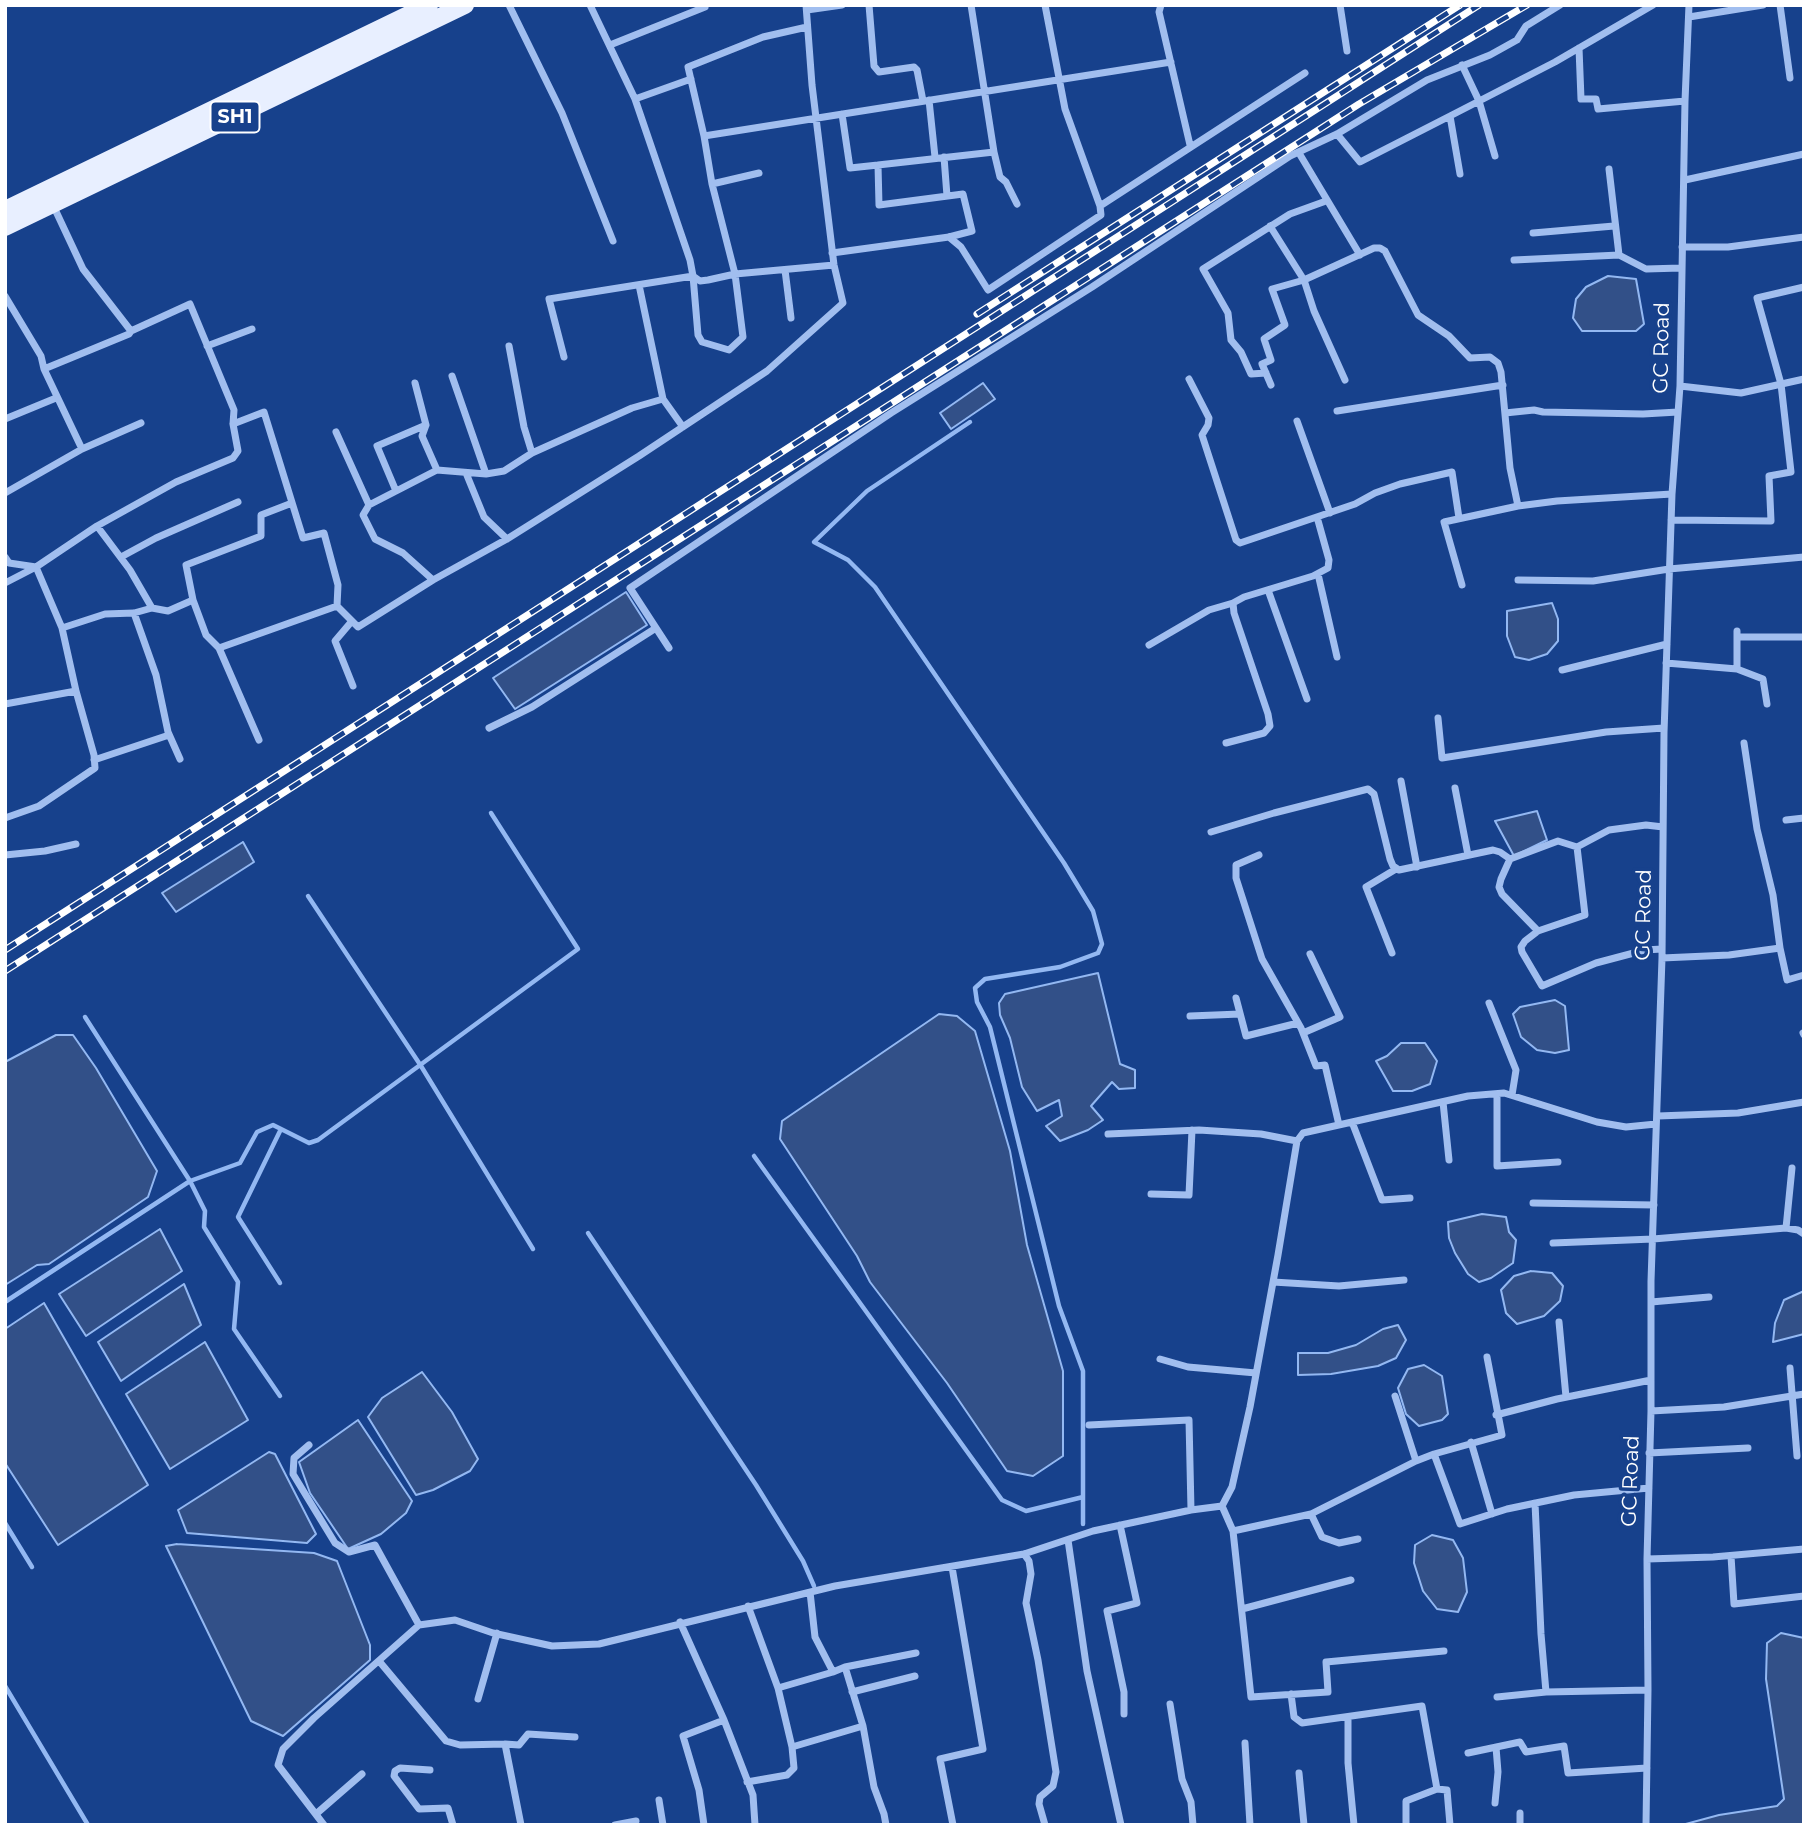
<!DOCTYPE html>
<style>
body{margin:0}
#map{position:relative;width:1809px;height:1830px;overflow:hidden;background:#17418c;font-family:Montserrat,sans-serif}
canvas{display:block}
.frame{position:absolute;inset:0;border:7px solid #fff;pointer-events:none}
</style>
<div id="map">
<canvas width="1809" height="1830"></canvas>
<div class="frame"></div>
</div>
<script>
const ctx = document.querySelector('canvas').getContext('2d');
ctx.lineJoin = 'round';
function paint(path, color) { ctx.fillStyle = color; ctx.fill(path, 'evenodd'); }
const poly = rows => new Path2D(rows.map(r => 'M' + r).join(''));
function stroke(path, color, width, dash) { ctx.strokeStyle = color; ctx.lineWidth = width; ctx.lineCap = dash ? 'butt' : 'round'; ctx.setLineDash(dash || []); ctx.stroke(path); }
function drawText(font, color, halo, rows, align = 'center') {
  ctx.font = font + ' Montserrat,sans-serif'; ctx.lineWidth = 7; ctx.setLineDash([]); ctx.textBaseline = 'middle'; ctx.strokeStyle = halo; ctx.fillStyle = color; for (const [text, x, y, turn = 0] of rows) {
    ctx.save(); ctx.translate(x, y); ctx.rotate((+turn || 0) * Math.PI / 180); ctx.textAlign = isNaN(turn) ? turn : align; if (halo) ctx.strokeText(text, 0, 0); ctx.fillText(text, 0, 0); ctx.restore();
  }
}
const water = poly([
 [1608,276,1636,279,1644,324,1636,331,1582,331,1573,318,1576,299,1586,287,1608,276],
 [983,383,995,399,951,429,940,413,983,383],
 [626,592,647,625,515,709,493,678,626,592],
 [1552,603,1558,619,1558,641,1547,654,1529,660,1515,657,1507,636,1507,611,1552,603],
 [1537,811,1547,840,1514,856,1495,821,1537,811],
 [243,842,254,862,176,912,162,893,243,842],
 [1098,973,1120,1064,1135,1070,1135,1088,1119,1089,1112,1082,1091,1106,1103,1120,1088,1130,1060,1141,1046,1126,1062,1116,1059,1100,1037,1111,1022,1087,1010,1038,1000,1015,999,1003,1005,994,1098,973],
 [1555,1000,1565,1006,1569,1050,1555,1053,1537,1050,1521,1037,1513,1014,1520,1007,1555,1000],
 [939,1014,957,1016,975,1031,1010,1151,1027,1245,1063,1371,1063,1456,1033,1476,1007,1471,947,1383,870,1282,857,1256,780,1139,782,1121,939,1014],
 [56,1035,73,1035,96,1068,157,1171,148,1197,49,1264,37,1265,5,1285,5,1062,56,1035],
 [1401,1043,1425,1043,1437,1061,1430,1084,1412,1091,1393,1091,1376,1061,1387,1056,1401,1043],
 [1482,1214,1506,1217,1509,1232,1516,1240,1513,1263,1491,1278,1479,1282,1468,1274,1455,1253,1449,1238,1448,1222,1482,1214],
 [160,1229,182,1271,86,1336,59,1294,160,1229],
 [1531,1271,1552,1273,1563,1286,1560,1301,1544,1316,1517,1324,1506,1313,1501,1290,1514,1276,1531,1271],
 [184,1284,201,1325,121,1381,98,1342,184,1284],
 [1804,1291,1804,1334,1773,1342,1775,1323,1784,1300,1804,1291],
 [44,1303,148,1485,58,1545,5,1463,5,1329,44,1303],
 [1398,1325,1406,1340,1396,1358,1378,1366,1331,1374,1298,1375,1298,1353,1328,1353,1356,1345,1383,1329,1398,1325],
 [205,1342,248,1420,170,1469,126,1394,205,1342],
 [1424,1365,1442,1376,1448,1414,1442,1420,1419,1426,1406,1414,1398,1388,1408,1369,1424,1365],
 [422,1372,452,1412,478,1459,470,1471,433,1490,416,1495,368,1417,382,1398,422,1372],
 [358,1420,412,1501,406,1513,381,1534,348,1549,310,1493,299,1462,358,1420],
 [269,1452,275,1454,316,1534,307,1543,187,1533,178,1510,269,1452],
 [1432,1535,1453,1540,1463,1558,1467,1592,1458,1612,1437,1609,1423,1591,1414,1563,1415,1545,1432,1535],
 [177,1544,314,1553,337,1561,370,1645,370,1660,283,1736,251,1721,166,1546,177,1544],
 [1781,1633,1804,1638,1804,1825,1682,1825,1719,1815,1777,1806,1784,1799,1766,1679,1767,1643,1781,1633]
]);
paint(water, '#325088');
stroke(water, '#93b8f2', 2);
stroke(poly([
 [970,422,867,491,814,542,848,560,875,587,1064,863,1093,911,1102,944,1098,953,1060,967,985,979,975,988,977,1002,990,1027,1059,1306,1083,1371,1083,1524],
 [308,896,421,1066,533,1249],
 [85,1017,190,1181,205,1211,204,1227,238,1282,234,1329,280,1396],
 [754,1156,1002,1500,1026,1511,1083,1497],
 [588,1233,756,1485,803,1561,814,1586],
 [280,1283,238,1217,281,1129],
 [5,1302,190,1181,240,1163,257,1132,273,1125,309,1143,318,1140,578,949,491,813],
 [5,1523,32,1567],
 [5,1686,88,1825]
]), '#93b8f2', 4.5);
stroke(poly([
 [509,5,562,113,613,241],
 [869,5,874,66,879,72,914,67,917,70,923,101],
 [971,5,994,152,1000,177,1006,182,1017,204],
 [1045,5,1065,109,1100,206,1305,73],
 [1161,5,1159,12,1190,145],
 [1340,5,1347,51],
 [1780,5,1790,78],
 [807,10,842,5],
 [1689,17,1763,5],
 [610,45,705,7,704,5],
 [1579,48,1581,99,1596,99,1598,109,1685,101],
 [1462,65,1479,101,1495,156],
 [635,99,691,79],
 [929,100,935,157],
 [1337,134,1360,162,1450,116],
 [704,136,688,67,763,37,807,27],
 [1299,153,1360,255],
 [944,157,947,196],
 [878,165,994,152],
 [1609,169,1619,255],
 [1460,174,1450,116,1555,62,1653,5],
 [1685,180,1804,154],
 [712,184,759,173],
 [53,205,83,269,131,331],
 [1270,226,1304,280,1314,311,1345,380],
 [1533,233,1614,226],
 [949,237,961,247,988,290,1101,215,1100,206],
 [1682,247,1728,247,1804,237],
 [832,253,949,237,972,231,963,194,879,205,878,165,850,168,842,114],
 [1514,260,1619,255,1646,269,1681,268],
 [834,265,735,274,708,280,700,281,693,276,698,335,702,342,729,350,743,337,735,274,712,184,704,136,1171,62],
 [785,270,791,318],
 [639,285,663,399,683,427],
 [5,296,41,356,44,369],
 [207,346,252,329],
 [509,346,524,427,532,453],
 [564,357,549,299,693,276,690,260,635,99,590,5],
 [1266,373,1251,374,1241,352,1231,340,1228,313,1203,269,1290,214,1326,201],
 [452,376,486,474],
 [1189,379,1209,418,1208,425,1202,435,1236,540,1240,543,1355,504,1375,493,1400,484,1452,472,1459,518],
 [415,383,426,425,422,436,437,470],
 [1271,385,1262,364,1271,360,1264,339,1285,325,1272,289,1304,280,1374,248,1380,248,1385,251,1418,315,1449,336,1470,358,1490,357,1498,363,1501,372,1510,468,1518,506],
 [1680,386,1741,393,1804,379],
 [1337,411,1503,385],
 [1505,413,1534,410,1543,412,1643,414,1678,412],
 [5,419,56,398],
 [1297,421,1330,513],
 [233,424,264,412,303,538,324,533,338,585,337,606],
 [336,432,369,505],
 [466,473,484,517,507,539],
 [396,491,377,446,426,425],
 [5,493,82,449,141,423],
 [1671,520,1771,521,1769,476,1791,472,1781,384,1757,298,1804,287],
 [97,526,130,570,152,608,168,611,193,600,206,635,219,648,337,606,358,627,433,580,507,539,639,456,767,371,843,303,834,265,812,85,806,5],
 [5,557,9,563,36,567,62,628,76,691,5,704],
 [121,557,156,538,238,502],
 [1318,574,1337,657],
 [433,580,403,553,375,539,363,515,369,505,437,470,486,474,504,471,532,453,632,408,663,399],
 [1518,580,1593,581,1669,569,1804,557],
 [5,583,36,567,97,526,176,482,233,458,238,451,233,424,234,410,190,304,131,331,129,334,44,369,82,449],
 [1462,585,1444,522,1518,506,1557,501,1672,494],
 [1268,590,1307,699],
 [193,600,186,565,261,536,261,515,292,503],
 [134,613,156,675,168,732,180,759],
 [352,621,335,641,353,686],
 [62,628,105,614,134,613,152,608],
 [1737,637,1804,637],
 [1149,645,1209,610,1233,603],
 [219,648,259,740],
 [669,648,630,588,891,413,1092,287,1290,156,1337,134,1427,80,1490,55,1517,40,1526,26,1560,5],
 [1666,663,1737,669,1763,679,1767,704],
 [1737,669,1737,631],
 [1562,670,1667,644],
 [1438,718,1442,758,1606,732,1664,728],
 [489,728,532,707,656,628],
 [1226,743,1264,733,1270,726,1268,714,1234,613,1233,603,1244,597,1313,576,1328,568,1329,560,1317,517],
 [1744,743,1757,829,1773,895,1780,948],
 [94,760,169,735],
 [1401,781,1417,867],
 [1455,788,1468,855],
 [5,818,39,806,95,768,94,755,76,691],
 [1786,820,1804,818],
 [1211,832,1274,813,1368,789,1374,794,1390,859,1393,866,1399,870,1493,850,1500,852,1510,859,1558,841,1577,847,1609,830,1646,825,1663,827],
 [1577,847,1585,915,1538,931,1525,941,1521,947,1522,952,1542,986,1596,963,1645,950,1662,949],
 [5,855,45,851,76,844],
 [1259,855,1236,865,1236,878,1262,959,1301,1028,1316,1066,1325,1065,1339,1125],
 [1510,859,1501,879,1499,887,1502,894,1538,931],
 [1392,953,1366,887,1396,869],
 [1662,958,1729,955,1780,948,1787,980,1804,975],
 [1236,998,1246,1036,1298,1023],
 [1489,1003,1516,1070,1512,1095],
 [1190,1016,1240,1014],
 [1303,1033,1340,1017,1310,954],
 [1803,1033,1804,1035],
 [1497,1094,1497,1166,1558,1162],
 [1443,1102,1449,1160],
 [1658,1116,1738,1113,1804,1102],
 [1352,1122,1382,1200,1410,1198],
 [1108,1134,1199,1130,1261,1134,1297,1141],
 [1151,1194,1189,1195,1192,1130],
 [1533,1203,1654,1205],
 [1786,1228,1792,1168],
 [1553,1243,1653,1239,1786,1228,1798,1230,1804,1234],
 [1273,1282,1339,1286,1404,1280],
 [1651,1302,1709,1297],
 [1559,1322,1566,1397],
 [1160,1359,1188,1367,1256,1373],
 [1790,1368,1797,1456],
 [1651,1411,1724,1407,1804,1394],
 [1496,1415,1557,1399,1651,1380],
 [1089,1425,1189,1420,1191,1510],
 [1471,1442,1492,1514],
 [309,1445,294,1458,293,1474,335,1543,349,1552,375,1545,419,1625],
 [1649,1453,1748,1448],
 [1434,1454,1502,1435,1487,1357],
 [1416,1461,1434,1454,1460,1524,1507,1509,1574,1495,1649,1488],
 [1535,1503,1541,1634,1546,1692],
 [1222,1506,1233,1531,1251,1697,1328,1692,1326,1662,1444,1651],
 [1311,1514,1322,1537,1339,1543,1358,1539],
 [1120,1525,1137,1603,1107,1611,1124,1692,1124,1714],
 [1233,1531,1311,1514,1416,1461,1395,1396],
 [1068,1540,1087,1671,1121,1825],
 [1024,1554,1029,1561,1031,1574,1026,1603,1038,1660,1056,1772,1053,1786,1040,1797,1039,1804,1045,1825],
 [1731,1556,1734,1604,1804,1596],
 [1647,1559,1713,1557,1804,1549],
 [952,1567,983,1749,940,1759,953,1825],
 [810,1592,815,1637,833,1672,845,1667,916,1653],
 [1242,1609,1351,1580],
 [680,1622,724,1720,683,1736,699,1790,704,1825],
 [379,1661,446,1741,460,1745,505,1744,521,1825],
 [845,1667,863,1726,874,1787,884,1814,886,1825],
 [778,1688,833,1672],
 [852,1692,915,1676],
 [1291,1694,1294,1717,1302,1723,1422,1706,1437,1789,1447,1790,1450,1825],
 [1497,1697,1546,1692,1648,1690],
 [478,1699,497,1633],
 [1170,1704,1182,1779,1191,1802,1193,1825],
 [1348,1718,1348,1763,1354,1825],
 [724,1720,753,1795,755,1825],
 [1245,1743,1250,1825],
 [505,1744,519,1745,528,1734,575,1737],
 [792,1747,863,1726],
 [1468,1753,1520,1742,1526,1752,1564,1746,1568,1773,1647,1768],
 [430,1770,400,1768,395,1771,394,1776,419,1809,448,1808,453,1825],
 [1299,1773,1304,1825],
 [747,1782,787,1775,794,1768,792,1747,778,1688,748,1606],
 [659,1800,663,1825],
 [1495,1803,1498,1772,1496,1747],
 [1520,1813,1520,1825],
 [316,1814,362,1774],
 [324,1825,278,1765,283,1749,314,1718,419,1625,455,1620,493,1633,552,1646,599,1644,835,1586,1024,1554,1093,1531,1191,1510,1222,1506,1232,1487,1250,1407,1278,1255,1297,1141,1303,1133,1468,1096,1504,1093,1597,1122,1626,1127,1656,1124],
 [615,1825,636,1821],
 [1406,1825,1406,1801,1437,1789],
 [1646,1825,1648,1690,1647,1559,1651,1411,1651,1281,1662,958,1664,733,1672,494,1680,386,1685,101,1689,5]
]), '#a1beef', 7);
stroke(poly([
 [5,210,429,5],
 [5,227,465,5]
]), '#e8efff', 18);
const rail = poly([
 [977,314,1460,5],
 [5,950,1479,5],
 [5,971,1359,104,1527,5]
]);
stroke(rail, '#fff', 7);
stroke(rail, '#17418c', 4.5, [13]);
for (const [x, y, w] of [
 [235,117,49]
]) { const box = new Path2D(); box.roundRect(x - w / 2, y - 15.5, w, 31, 5); ctx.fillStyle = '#17418c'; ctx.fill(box); stroke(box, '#fff', 2); }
drawText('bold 19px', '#fff', null, [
 ["SH1",235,117]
]);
drawText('21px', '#fff', '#17418c', [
 ["GC Road",1662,348,-89],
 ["GC Road",1644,915,-89],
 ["GC Road",1631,1481,-88]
]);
</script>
